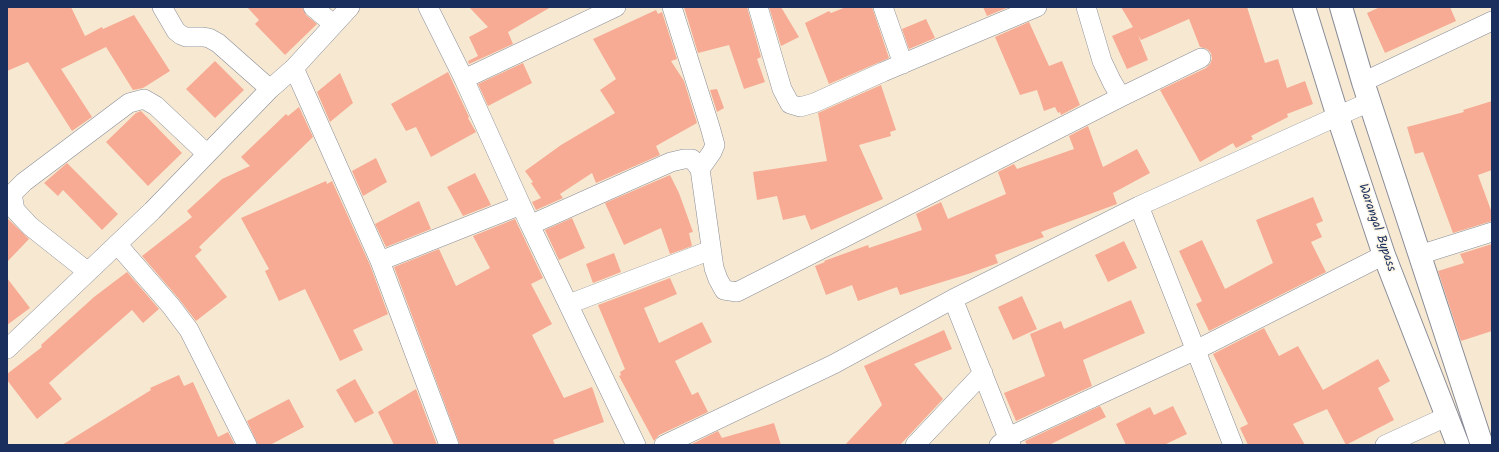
<!DOCTYPE html>
<style>
body{margin:0}
#map{position:relative;width:1499px;height:452px;overflow:hidden;background:#f7e9d1;font-family:Kalam,sans-serif}
canvas{display:block}
.frame{position:absolute;inset:0;border:8px solid #1b2f5e;pointer-events:none}
</style>
<div id="map">
<canvas width="1499" height="452"></canvas>
<div class="frame"></div>
</div>
<script>
const ctx = document.querySelector('canvas').getContext('2d');
ctx.lineJoin = 'round';
function paint(path, color) { ctx.fillStyle = color; ctx.fill(path, 'evenodd'); }
const poly = rows => new Path2D(rows.map(r => 'M' + r).join(''));
function stroke(path, color, width, dash) { ctx.strokeStyle = color; ctx.lineWidth = width; ctx.lineCap = dash ? 'butt' : 'round'; ctx.setLineDash(dash || []); ctx.stroke(path); }
function drawText(font, color, halo, rows, align = 'center') {
  ctx.font = font + ' Kalam,sans-serif'; ctx.lineWidth = 3; ctx.setLineDash([]); ctx.textBaseline = 'middle'; ctx.strokeStyle = halo; ctx.fillStyle = color; for (const [text, x, y, turn = 0] of rows) {
    ctx.save(); ctx.translate(x, y); ctx.rotate((+turn || 0) * Math.PI / 180); ctx.textAlign = isNaN(turn) ? turn : align; if (halo) ctx.strokeText(text, 0, 0); ctx.fillText(text, 0, 0); ctx.restore();
  }
}
paint(poly([
 [7,7,71,7,85,36,102,27,103,29,134,15,170,71,143,88,133,90,106,47,61,69,92,117,72,131,28,62,7,71],
 [247,7,302,7,306,15,317,24,285,55,255,24,259,20],
 [469,7,551,7,508,32,513,44,469,64,468,61,478,56,469,37,488,27],
 [684,7,747,7,761,57,757,59,765,82,744,89,729,45,698,53],
 [769,7,781,7,799,37,781,46],
 [846,7,872,7,889,58,829,84,805,23,829,11,831,13],
 [983,7,1009,7,987,16],
 [1121,7,1247,7,1265,63,1278,59,1287,88,1305,81,1313,104,1287,114,1288,117,1251,136,1253,139,1236,148,1233,143,1200,162,1160,90,1206,68,1210,64,1212,59,1211,53,1207,49,1200,47,1189,19,1141,40,1138,35,1148,60,1127,69,1112,36,1133,27],
 [1380,7,1450,7,1456,21,1385,53,1367,13],
 [656,10,658,14,662,12,677,59,671,61,684,81,697,123,656,146,660,155,596,183,592,173,560,194,563,198,536,210,532,202,541,198,531,183,533,182,525,171,561,145,615,113,600,90,616,79,593,39],
 [926,19,935,38,909,49,902,29],
 [1029,22,1049,66,1062,61,1080,105,1061,115,1060,112,1058,113,1055,107,1044,111,1037,90,1020,95,995,37],
 [215,61,244,90,215,118,186,89],
 [523,63,532,83,488,106,478,84],
 [448,72,469,117,468,118,476,132,431,157,416,127,406,131,391,104],
 [340,73,353,103,330,122,317,92],
 [881,85,896,130,890,132,891,136,859,145,883,199,811,230,805,215,783,220,777,196,757,200,753,172,827,161,818,113],
 [717,89,724,108,717,112,710,90],
 [1492,101,1492,170,1478,175,1492,213,1492,221,1453,233,1423,152,1415,154,1407,127,1464,112,1463,110],
 [299,107,313,137,199,247,202,250,195,256,227,297,196,321,179,299,142,256,192,217,187,211,222,179,250,166,241,157,286,114,288,116],
 [141,111,182,153,148,186,106,142,136,113],
 [1088,126,1103,167,1137,149,1150,173,1113,193,1117,204,1041,232,1044,237,995,255,998,263,968,274,900,295,897,287,858,301,852,285,826,295,815,266,825,262,824,261,868,245,869,248,922,230,916,214,941,202,948,219,1006,194,998,172,1014,164,1017,169,1074,149,1069,136],
 [376,158,387,182,363,196,352,171],
 [67,163,118,214,102,230,63,190,58,196,44,183],
 [475,173,491,205,463,216,447,187],
 [670,175,679,193,693,232,689,233,692,246,670,254,661,228,624,245,605,203],
 [326,181,327,184,332,181,370,265,388,314,353,330,363,350,340,361,305,289,279,301,265,271,269,269,241,218],
 [1313,197,1323,221,1316,224,1322,237,1311,242,1326,272,1209,331,1196,304,1202,301,1179,251,1202,240,1225,289,1273,263,1256,220],
 [419,201,431,229,386,247,375,224],
 [7,218,29,239,7,262],
 [572,218,585,248,559,260,545,230],
 [515,219,543,278,531,284,552,324,532,335,564,398,592,387,604,422,553,440,555,445,460,445,394,267,439,249,456,286,490,268,473,236],
 [1124,241,1137,268,1108,282,1095,255],
 [1492,244,1492,331,1461,341,1438,271,1464,263,1460,254],
 [614,253,621,272,593,283,586,264],
 [127,272,159,309,143,323,132,310,49,383,62,399,37,419,7,380,7,374,42,347,41,345,94,297],
 [7,278,30,308,7,325],
 [670,278,677,294,644,308,659,343,702,322,712,342,675,361,692,395,698,392,708,412,659,435,654,441,619,376,621,375,620,372,625,369,598,305],
 [1022,296,1037,329,1013,340,998,307],
 [1131,300,1145,333,1083,360,1092,386,1016,421,1004,393,1045,376,1030,334,1061,321,1064,329],
 [1264,328,1279,356,1298,346,1323,390,1378,359,1390,381,1378,388,1394,420,1346,445,1327,409,1293,424,1305,445,1248,445,1240,428,1248,424,1213,354],
 [944,330,952,349,914,364,943,399,900,445,845,445,882,405,864,366],
 [179,375,184,386,193,382,218,437,228,432,235,445,62,445,151,390,150,388],
 [355,379,374,413,355,423,336,390],
 [416,389,437,445,394,445,378,412],
 [289,399,304,427,270,445,258,445,247,421],
 [1100,406,1106,417,1049,445,1027,445,1025,441],
 [1173,406,1187,434,1164,445,1126,445,1116,424,1150,407,1154,415],
 [774,423,781,445,690,445,718,431,722,438]
]), '#f7aa94');
const street = poly([
 [162,7,176,31,181,35,186,37,203,37,209,38,218,43,270,89],
 [313,7,333,24],
 [428,7,464,79,530,225,636,445],
 [672,7,710,127,715,145,712,152,700,169],
 [758,7,782,89,790,104,800,107,814,103,883,72,1037,7],
 [883,7,903,64],
 [1086,7,1102,61,1112,82,1121,97],
 [294,68,380,261,449,445],
 [464,79,616,7],
 [1363,82,1492,21],
 [1139,206,1233,445],
 [530,225,671,162,684,159,692,159,700,169,714,268,718,279,724,290,737,292,1121,97,1201,58],
 [117,244,171,306,189,330,247,445],
 [1419,255,1492,232],
 [380,261,521,205],
 [88,272,30,226,15,210,12,194,24,182,129,103,144,99,156,106,207,154],
 [953,299,1011,445],
 [569,304,711,250],
 [7,349,152,211,270,89,294,68,350,7],
 [664,445,834,364,953,299,1139,206,1369,102],
 [915,445,983,373],
 [999,445,1008,437,1196,350,1384,255],
 [1385,445,1448,416]
]);
const secondary = poly([
 [1304,7,1338,117,1384,255,1458,445],
 [1341,7,1363,82,1482,445]
]);
stroke(street, '#898c98', 20);
stroke(secondary, '#898c98', 24);
stroke(street, '#fff', 19);
stroke(secondary, '#fff', 22);
drawText('13px', '#1b2f5e', '#fcf5e5', [
 ["Warangal Bypass",1376,228,71]
]);
</script>
